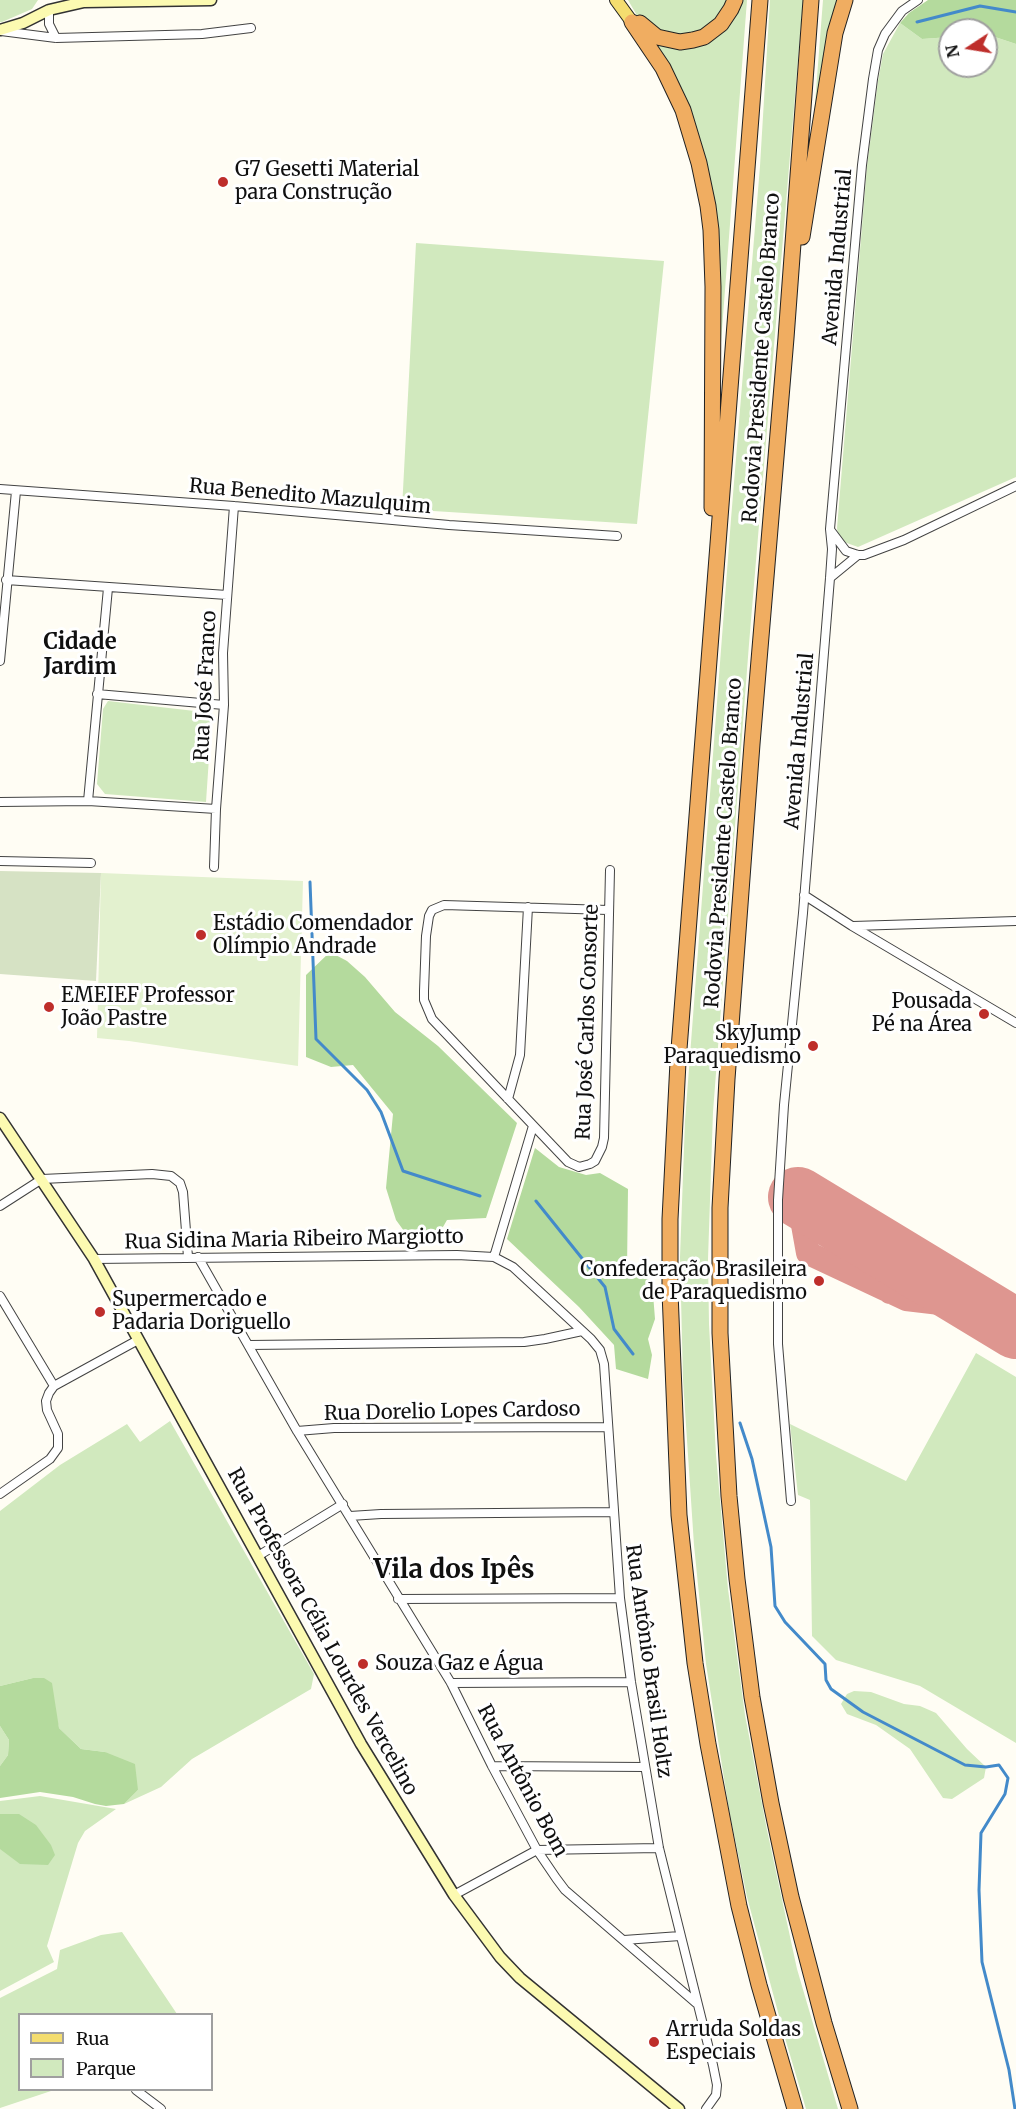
<!DOCTYPE html>
<meta charset="utf-8">
<style>
body{margin:0}
#map{position:relative;width:1016px;height:2109px;overflow:hidden;background:#fffdf4;font-family:Merriweather,serif}
canvas{display:block}
.legend{position:absolute;left:18px;top:2013px;width:195px;height:78px;box-sizing:border-box;background:#fff;border:2px solid #9f9f9f;margin:0;padding:8px 10px;list-style:none;font-size:18px;color:#101010}
.legend li{display:flex;align-items:center;gap:12px;height:30px}
.legend b{width:30px;border:2px solid #9f9f9f}
.north{position:absolute;left:938px;top:18px;width:60px;height:60px;box-sizing:border-box;background:#fff;border:2px solid #9f9f9f;border-radius:50%;rotate:258deg;font-size:16px;font-weight:700;line-height:24px;text-align:center;color:#101010}
.north::after{content:'';display:block;margin:auto;width:21px;height:27px;background:#be2e2b;clip-path:polygon(50% 0,100% 100%,50% 72%,0 100%)}
</style>
<div id="map">
<canvas width="1016" height="2109"></canvas>
<ul class="legend">
<li><b style="height:8px;background:#f4dd6f"></b>Rua</li>
<li><b style="height:16px;background:#d1e9be"></b>Parque</li>
</ul>
<div class="north">N</div>
</div>
<script>
const ctx = document.querySelector('canvas').getContext('2d');
ctx.lineJoin = 'round';
function paint(path, color) { ctx.fillStyle = color; ctx.fill(path, 'evenodd'); }
const poly = rows => new Path2D(rows.map(r => 'M' + r).join(''));
function stroke(path, color, width, dash) { ctx.strokeStyle = color; ctx.lineWidth = width; ctx.lineCap = dash ? 'butt' : 'round'; ctx.setLineDash(dash || []); ctx.stroke(path); }
function drawText(font, color, halo, rows, align = 'center') {
  ctx.font = font + ' Merriweather,serif'; ctx.lineWidth = 6; ctx.setLineDash([]); ctx.textBaseline = 'middle'; ctx.strokeStyle = halo; ctx.fillStyle = color; for (const [text, x, y, turn = 0] of rows) {
    ctx.save(); ctx.translate(x, y); ctx.rotate((+turn || 0) * Math.PI / 180); ctx.textAlign = isNaN(turn) ? turn : align; if (halo) ctx.strokeText(text, 0, 0); ctx.fillText(text, 0, 0); ctx.restore();
  }
}
paint(poly([
 [0,0,38,0,32,9,2,22,0,22],
 [628,0,730,0,727,9,706,31,669,37,639,19],
 [739,0,747,0,718,382,715,239,655,43,683,47],
 [770,0,803,0,749,644,713,1112,708,1259,709,1324,716,1455,728,1589,745,1715,767,1830,797,1969,838,2109,806,2109,785,2038,747,1897,729,1810,706,1664,694,1545,683,1380,680,1257,685,1121,731,519,760,166],
 [823,0,838,0,814,116],
 [900,23,922,39,950,37,950,66,986,66,986,34,1016,44,1016,477,858,547,844,542,838,535,837,528,867,166,878,81,883,54],
 [416,243,664,261,637,524,402,509],
 [108,701,212,713,206,802,105,794,97,784,103,709],
 [976,1353,1016,1377,1016,1743,920,1686,836,1660,812,1636,810,1500,798,1495,790,1424,906,1481],
 [170,1421,314,1674,311,1689,192,1759,161,1787,124,1804,138,1790,105,1752,81,1749,59,1728,55,1712,33,1678,0,1686,0,1511,60,1465,127,1424,140,1442],
 [854,1691,871,1692,904,1704,920,1706,936,1713,967,1749,986,1767,984,1778,952,1799,943,1798,910,1749,876,1725,847,1714,841,1704,847,1694],
 [0,1726,9,1740,8,1755,0,1766],
 [40,1796,116,1809,85,1831,78,1843,47,1946,54,1962,0,1991,0,1801],
 [122,1932,177,2014,20,2014,20,2090,54,2090,0,2108,0,1998,57,1969,60,1950,101,1935]
]), '#d1e9be');
paint(poly([
 [928,0,1016,0,1016,44,986,34,986,30,950,30,950,37,922,39,900,23,909,13],
 [330,952,347,961,365,977,395,1012,438,1046,517,1123,486,1218,447,1220,436,1239,412,1242,396,1220,386,1188,393,1114,353,1065,331,1067,306,1057,306,975],
 [535,1148,559,1167,586,1175,600,1173,628,1189,627,1269,652,1281,655,1319,648,1339,652,1355,648,1379,616,1369,614,1345,579,1307,507,1239],
 [33,1678,44,1678,52,1683,59,1728,81,1749,105,1752,135,1764,138,1790,124,1804,106,1806,95,1804,73,1797,40,1792,0,1798,0,1766,8,1755,9,1740,0,1726,0,1686],
 [0,1814,19,1814,36,1825,51,1845,55,1855,48,1865,20,1864,0,1849]
]), '#b4da9d');
paint(poly([
 [0,871,101,873,96,981,0,974]
]), '#d6e2c4');
paint(poly([
 [101,873,303,881,298,1066,129,1041,97,1038]
]), '#e3f1cf');
stroke(poly([
 [917,22,980,6,1016,12],
 [310,882,316,1039,367,1090,381,1112,403,1171,480,1196],
 [536,1201,605,1287,614,1329,633,1354],
 [740,1423,752,1459,771,1547,775,1606,785,1622,825,1664,826,1680,831,1689,863,1712,965,1765,986,1767,999,1765,1008,1778,1005,1794,981,1833,979,1890,982,1962,1009,2070,1015,2109]
]), '#438aca', 3);
stroke(poly([
 [798,1197,808,1253,906,1299,940,1303,973,1303],
 [871,1241,890,1292]
]), '#de9690', 24);
stroke(poly([
 [798,1197,1016,1329]
]), '#de9690', 60);
const minor = poly([
 [49,10,49,24,56,38],
 [1,31,56,38,202,34,251,28],
 [0,489,234,506,449,525,617,536],
 [831,531,846,551,858,555,864,555,904,540,1016,486],
 [830,578,858,555],
 [6,580,227,595],
 [0,661,16,491],
 [97,694,224,705],
 [88,801,108,588],
 [0,802,88,801,216,809],
 [0,861,91,863],
 [214,867,216,809,224,705,223,653,234,506],
 [804,895,852,926,1016,1023],
 [608,910,444,905,432,910,429,916,426,936,424,991,424,1000,432,1019,568,1162,579,1167,590,1164,595,1161,602,1147,604,1138,610,870],
 [853,926,1016,921],
 [508,1099,520,1055,528,907],
 [0,1206,42,1179,152,1174,171,1176,180,1183,183,1192,188,1257],
 [198,1257,297,1431,451,1683,492,1766,537,1850,556,1878,565,1890,696,2003],
 [494,1257,533,1126],
 [94,1259,457,1255,494,1257,513,1267,591,1339,600,1350,604,1364,620,1598,631,1682,659,1848,713,2065,717,2085,716,2095,706,2109],
 [0,1296,54,1386],
 [249,1345,524,1342,545,1339,582,1331],
 [297,1431,334,1428,608,1427],
 [0,1494,50,1459,58,1448,58,1434,47,1410,46,1401,49,1393,54,1386,138,1340],
 [791,1501,778,1344,778,1200,784,1105,803,913,830,578,832,549,830,529,862,165,873,79,878,50,885,34,902,11,918,0],
 [350,1516,381,1514,613,1512],
 [258,1556,343,1504],
 [398,1599,620,1598],
 [451,1683,631,1682],
 [492,1766,645,1767],
 [454,1895,537,1850,659,1848],
 [624,1940,680,1936],
 [136,2090,161,2109]
]);
const secondary = poly([
 [0,30,23,23,49,10,84,2,211,0],
 [0,1118,94,1259,361,1744,454,1895,500,1957,520,1978,679,2109]
]);
const primary = poly([
 [616,0,632,22]
]);
const motorway = poly([
 [760,0,678,1062,670,1219,670,1292,679,1515,695,1663,708,1744,739,1906,759,1985,795,2109],
 [811,0,786,338,752,744,727,1079,720,1208,720,1333,729,1496,737,1579,752,1697,771,1803,791,1897,824,2023,850,2109],
 [632,22,663,68,683,110,699,163,708,206,711,230,713,287,712,508],
 [640,23,657,37,680,42,693,40,704,37,721,24,731,9,735,0],
 [802,237,835,33,845,0]
]);
stroke(minor, '#434343', 10);
stroke(secondary, '#323232', 13);
stroke(primary, '#212121', 14);
stroke(motorway, '#212121', 17);
stroke(minor, '#fff', 8);
stroke(secondary, '#fcfab1', 10);
stroke(primary, '#f4dd6f', 12);
stroke(motorway, '#f0ad61', 15);
for (const [x, y, r, color] of [
 [223,182,6,"#be2e2b"],
 [201,935,6,"#be2e2b"],
 [49,1007,6,"#be2e2b"],
 [984,1014,6,"#be2e2b"],
 [813,1046,6,"#be2e2b"],
 [819,1281,6,"#be2e2b"],
 [100,1312,6,"#be2e2b"],
 [363,1664,6,"#be2e2b"],
 [654,2042,6,"#be2e2b"]
]) { const dot = new Path2D(); dot.arc(x, y, r, 0, 2 * Math.PI); ctx.fillStyle = color; ctx.fill(dot); stroke(dot, '#fff', 2); }
drawText('20px', '#101010', '#fff', [
 ["G7 Gesetti Material",235,170],
 ["para Construção",235,193],
 ["Estádio Comendador",213,924],
 ["Olímpio Andrade",213,947],
 ["EMEIEF Professor",61,996],
 ["João Pastre",61,1019],
 ["Pousada",972,1002,"right"],
 ["Pé na Área",972,1025,"right"],
 ["SkyJump",801,1034,"right"],
 ["Paraquedismo",801,1057,"right"],
 ["Confederação Brasileira",807,1270,"right"],
 ["de Paraquedismo",807,1293,"right"],
 ["Supermercado e",112,1300],
 ["Padaria Doriguello",112,1323],
 ["Souza Gaz e Água",375,1664],
 ["Arruda Soldas",666,2030],
 ["Especiais",666,2053]
], 'left');
drawText('20px', '#101010', '#fff', [
 ["Avenida Industrial",838,257,-85],
 ["Rodovia Presidente Castelo Branco",762,358,-86],
 ["Rua Benedito Mazulquim",310,497,5],
 ["Rua José Franco",206,686,-87],
 ["Avenida Industrial",800,741,-85],
 ["Rodovia Presidente Castelo Branco",724,843,-86],
 ["Rua José Carlos Consorte",588,1022,-88],
 ["Rua Sidina Maria Ribeiro Margiotto",294,1240,-1],
 ["Rua Dorelio Lopes Cardoso",452,1412,-1],
 ["Rua Professora Célia Lourdes Vercelino",322,1632,61],
 ["Rua Antônio Brasil Holtz",648,1661,82],
 ["Rua Antônio Bom",522,1781,62]
]);
drawText('bold 22px', '#101010', '#fff', [
 ["Cidade",80,643],
 ["Jardim",80,668]
]);
drawText('bold 26px', '#101010', '#fff', [
 ["Vila dos Ipês",454,1571]
]);
</script>
